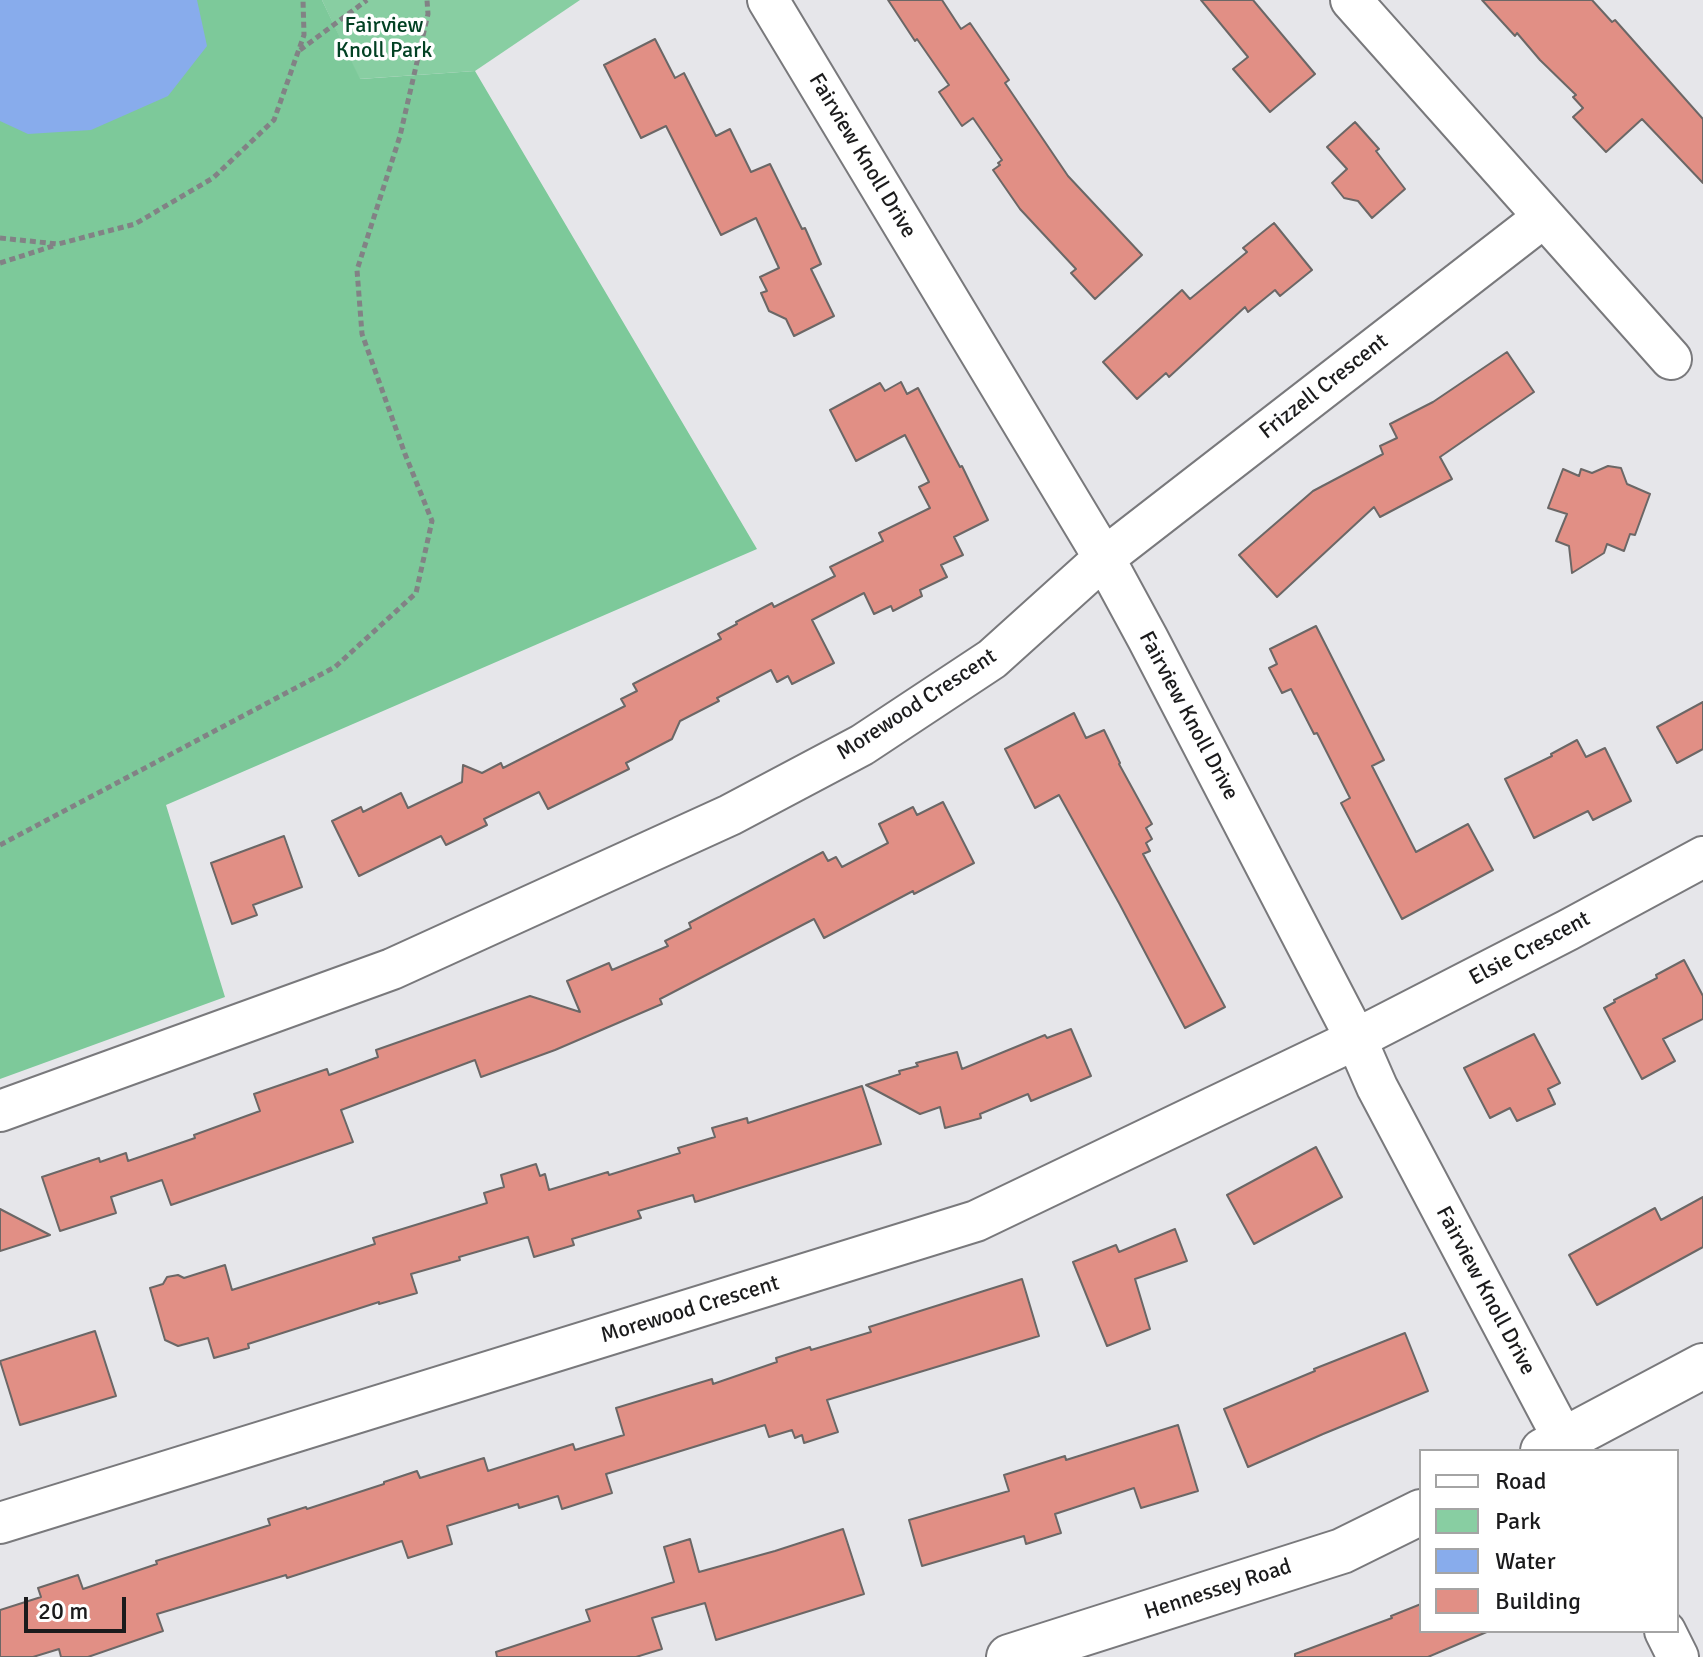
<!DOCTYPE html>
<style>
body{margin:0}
#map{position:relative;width:1703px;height:1657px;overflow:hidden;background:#e6e6ea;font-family:Signika,sans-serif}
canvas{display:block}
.legend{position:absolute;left:1419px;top:1449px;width:260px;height:184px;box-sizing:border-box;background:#fff;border:2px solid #a4a4a4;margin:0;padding:10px 14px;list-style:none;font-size:24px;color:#1b1b1c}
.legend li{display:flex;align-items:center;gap:16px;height:40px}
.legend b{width:40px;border:2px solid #a4a4a4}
.scale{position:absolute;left:24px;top:1597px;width:102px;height:36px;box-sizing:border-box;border:4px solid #1b1b1c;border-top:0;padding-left:10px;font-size:24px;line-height:28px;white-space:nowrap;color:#1b1b1c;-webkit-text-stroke:6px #fff;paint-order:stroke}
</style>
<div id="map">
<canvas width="1703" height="1657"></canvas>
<ul class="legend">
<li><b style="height:10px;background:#fff"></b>Road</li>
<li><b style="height:22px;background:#88cea2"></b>Park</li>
<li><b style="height:22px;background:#88acec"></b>Water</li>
<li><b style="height:22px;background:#e18f85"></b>Building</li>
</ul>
<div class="scale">20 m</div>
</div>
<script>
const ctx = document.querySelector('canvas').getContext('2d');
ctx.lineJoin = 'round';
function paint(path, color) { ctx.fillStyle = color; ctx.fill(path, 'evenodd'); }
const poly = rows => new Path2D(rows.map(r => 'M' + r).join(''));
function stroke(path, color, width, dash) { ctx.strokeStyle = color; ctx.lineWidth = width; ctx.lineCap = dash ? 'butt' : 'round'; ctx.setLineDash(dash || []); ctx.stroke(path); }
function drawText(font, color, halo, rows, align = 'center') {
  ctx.font = font + ' Signika,sans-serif'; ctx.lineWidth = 7; ctx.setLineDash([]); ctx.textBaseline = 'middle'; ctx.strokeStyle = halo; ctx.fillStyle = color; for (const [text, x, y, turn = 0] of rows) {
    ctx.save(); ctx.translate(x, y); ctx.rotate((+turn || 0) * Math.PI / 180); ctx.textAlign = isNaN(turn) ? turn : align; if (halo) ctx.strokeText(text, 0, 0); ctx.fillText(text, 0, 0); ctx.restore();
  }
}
paint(poly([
 [322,0,580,0,475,71,359,79]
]), '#88cea2');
paint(poly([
 [0,0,322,0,360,79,475,71,757,549,166,805,225,997,0,1079]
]), '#7dc99a');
paint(poly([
 [0,0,197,0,207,46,168,96,91,130,28,134,0,121]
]), '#88acec');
const building = poly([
 [888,0,942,0,961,29,970,23,1009,80,1005,83,1068,176,1142,255,1095,299,1071,273,1076,269,1020,209,993,170,1000,165,998,163,1002,160,973,118,962,126,939,92,949,85,917,39,915,41,888,0],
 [1201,0,1253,0,1315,74,1270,112,1233,69,1248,57,1201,0],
 [1482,0,1592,0,1612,22,1615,20,1703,119,1703,183,1642,119,1606,152,1573,117,1583,108,1573,97,1576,95,1540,60,1517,33,1515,36,1482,0],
 [655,39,675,78,684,73,716,136,730,129,751,172,770,164,802,229,805,228,821,264,811,269,834,316,794,336,786,319,769,311,761,293,767,291,760,277,779,268,756,218,721,235,666,126,641,138,604,65,655,39],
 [1355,122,1379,149,1376,151,1405,189,1372,218,1358,201,1344,198,1332,183,1347,169,1327,147,1355,122],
 [1274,223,1312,270,1280,296,1275,290,1248,312,1245,307,1169,377,1166,373,1137,399,1103,362,1182,290,1190,299,1247,252,1243,248,1274,223],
 [1507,352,1534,392,1440,457,1452,479,1380,517,1374,507,1277,597,1239,555,1313,491,1383,454,1380,446,1397,438,1390,424,1433,402,1507,352],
 [901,382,907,394,918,388,960,467,962,466,988,520,954,537,963,555,941,565,947,577,920,590,922,596,893,611,891,606,874,614,864,593,812,620,834,663,792,684,788,676,777,682,771,670,717,698,719,701,680,721,672,739,626,763,629,769,548,809,539,792,484,819,487,825,446,845,441,836,359,876,332,821,361,807,363,812,401,793,408,808,462,782,463,765,482,773,501,763,503,768,625,706,621,699,637,691,633,684,721,639,718,634,737,624,736,622,772,603,774,607,835,576,830,567,883,541,879,533,930,508,919,487,929,482,905,435,856,461,830,410,880,383,885,391,901,382],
 [1608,466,1621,468,1627,484,1650,494,1635,535,1630,534,1624,551,1607,544,1604,553,1572,573,1569,546,1556,541,1567,514,1548,508,1563,469,1579,476,1581,469,1592,473,1608,466],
 [1316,626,1384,760,1372,766,1416,852,1468,824,1493,870,1402,919,1341,803,1350,798,1317,733,1314,734,1291,689,1282,693,1269,668,1277,664,1270,649,1316,626],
 [1703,702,1703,749,1677,763,1657,727,1703,702],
 [1074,713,1086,738,1104,730,1120,763,1119,764,1152,824,1146,828,1152,839,1146,843,1150,851,1143,854,1225,1007,1185,1028,1119,903,1059,795,1035,808,1005,749,1074,713],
 [1577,740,1586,757,1605,748,1631,801,1593,820,1588,811,1534,838,1505,779,1552,756,1551,754,1577,740],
 [943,802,974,863,914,894,913,891,824,938,814,919,660,999,662,1004,555,1050,481,1077,475,1060,341,1110,353,1142,171,1205,162,1180,111,1197,116,1213,60,1231,42,1177,99,1158,100,1162,126,1153,128,1161,195,1138,194,1135,260,1111,254,1094,327,1069,329,1075,378,1057,376,1050,530,996,580,1012,567,981,609,963,612,970,668,946,665,941,691,928,689,923,823,852,828,861,836,857,842,867,888,843,879,824,913,807,917,815,943,802],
 [284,836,302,887,253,905,257,915,232,924,211,863,284,836],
 [1684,960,1703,996,1703,1019,1663,1039,1675,1061,1642,1079,1604,1008,1615,1002,1614,1000,1657,978,1656,975,1684,960],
 [1071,1029,1091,1076,1031,1101,1028,1094,980,1114,981,1118,945,1128,940,1107,920,1114,866,1085,900,1074,899,1071,918,1066,916,1063,957,1052,962,1069,1045,1035,1047,1038,1071,1029],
 [1534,1034,1560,1083,1548,1089,1555,1104,1517,1121,1510,1108,1490,1118,1464,1068,1534,1034],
 [862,1086,881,1144,695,1202,693,1195,638,1211,641,1218,572,1239,574,1245,534,1257,528,1237,459,1257,460,1260,411,1274,417,1293,379,1304,379,1302,248,1344,249,1348,214,1358,208,1338,178,1346,165,1340,150,1288,163,1284,167,1277,178,1275,184,1278,225,1265,232,1290,375,1244,373,1238,487,1203,484,1193,504,1187,501,1175,536,1164,540,1176,545,1174,549,1190,608,1172,609,1175,680,1153,678,1148,715,1137,712,1128,747,1118,748,1123,862,1086],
 [1316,1147,1342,1197,1254,1244,1227,1195,1316,1147],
 [1703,1197,1703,1247,1597,1305,1569,1255,1655,1208,1661,1220,1703,1197],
 [0,1209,50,1235,0,1251,0,1209],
 [1175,1229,1187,1261,1135,1279,1150,1329,1107,1346,1073,1262,1116,1245,1119,1252,1175,1229],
 [1022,1279,1039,1336,827,1400,838,1432,804,1443,802,1435,795,1438,792,1430,769,1437,765,1425,606,1474,612,1493,562,1509,558,1496,519,1508,518,1504,447,1526,452,1544,408,1558,402,1541,287,1578,286,1575,157,1614,163,1631,88,1657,61,1657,59,1649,33,1657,0,1657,0,1610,41,1597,38,1588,78,1575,83,1589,157,1564,156,1561,270,1525,268,1519,306,1507,307,1509,384,1484,384,1482,417,1471,420,1478,484,1458,488,1471,573,1444,575,1450,624,1435,616,1408,712,1379,713,1384,777,1362,776,1358,810,1347,811,1350,871,1332,869,1327,1022,1279],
 [95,1331,116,1396,20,1425,0,1361,95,1331],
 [1405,1333,1428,1391,1323,1434,1248,1467,1224,1409,1315,1371,1314,1369,1405,1333],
 [1178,1425,1198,1491,1141,1508,1134,1488,1055,1514,1061,1533,1026,1544,1024,1536,922,1566,909,1520,1009,1491,1004,1475,1065,1456,1066,1460,1178,1425],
 [843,1529,864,1594,716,1640,705,1603,652,1618,662,1649,636,1657,497,1657,496,1652,590,1621,586,1610,674,1582,664,1547,690,1539,699,1572,775,1551,843,1529],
 [1421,1604,1421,1631,1489,1631,1428,1657,1295,1657,1295,1654,1392,1618,1391,1616,1421,1604]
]);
paint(building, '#e18f85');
stroke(building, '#6b6766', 2);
const street = poly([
 [768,0,1104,558,1148,639,1356,1039,1377,1087,1564,1440,1572,1451],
 [1351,0,1671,359],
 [0,1111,392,969,730,815,862,745,992,659,1104,558,1544,217],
 [0,1523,976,1221,1356,1039,1568,930,1703,857],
 [1665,1631,1678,1657]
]);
const secondary = poly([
 [1543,1451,1703,1366],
 [1009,1657,1342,1551,1421,1512]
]);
stroke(street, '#79797c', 44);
stroke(secondary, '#79797c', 48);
stroke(poly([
 [300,50,367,0],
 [0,238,58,244,135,224,213,178,274,120,304,35,303,0],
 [0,263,53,246],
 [0,845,335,667,416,593,432,521,405,454,362,334,357,270,400,136,428,14,427,0]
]), '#828285', 5, [6, 4]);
stroke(street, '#fff', 40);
stroke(secondary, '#fff', 44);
drawText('22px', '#024123', '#fff', [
 ["Fairview",384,26],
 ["Knoll Park",384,51]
]);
drawText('22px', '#1b1b1c', '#fff', [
 ["Fairview Knoll Drive",862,156,59],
 ["Frizzell Crescent",1324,387,-38],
 ["Morewood Crescent",917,705,-33],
 ["Fairview Knoll Drive",1188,716,62],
 ["Elsie Crescent",1530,949,-28],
 ["Fairview Knoll Drive",1485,1291,62],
 ["Morewood Crescent",690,1310,-17],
 ["Hennessey Road",1218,1590,-18]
]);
</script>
